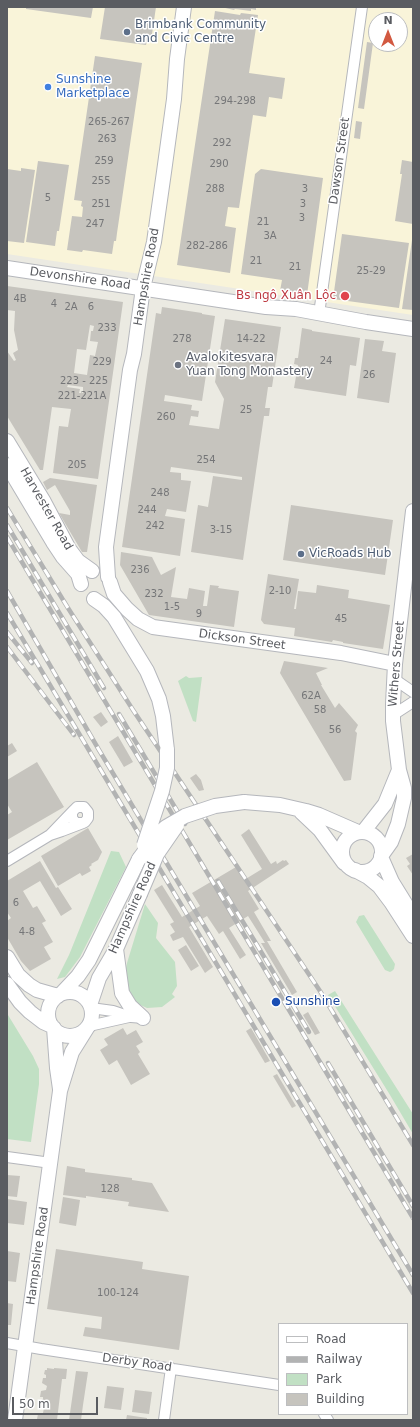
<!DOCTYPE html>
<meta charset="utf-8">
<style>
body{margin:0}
#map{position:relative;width:420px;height:1427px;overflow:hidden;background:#ebeae2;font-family:"DejaVu Sans",sans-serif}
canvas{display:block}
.frame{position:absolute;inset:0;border:8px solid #5a5c61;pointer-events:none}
.legend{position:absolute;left:278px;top:1323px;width:130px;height:92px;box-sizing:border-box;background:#fff;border:1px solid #bdbec0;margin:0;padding:5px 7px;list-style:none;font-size:12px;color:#5a5c61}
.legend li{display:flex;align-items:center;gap:8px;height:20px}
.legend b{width:20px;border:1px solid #bdbec0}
.north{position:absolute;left:368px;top:12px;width:40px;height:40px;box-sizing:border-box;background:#fff;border:1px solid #bdbec0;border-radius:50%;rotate:0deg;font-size:11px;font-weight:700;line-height:16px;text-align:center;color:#5a5c61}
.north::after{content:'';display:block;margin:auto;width:14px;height:18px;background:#d25941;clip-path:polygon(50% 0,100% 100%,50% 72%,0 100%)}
.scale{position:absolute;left:12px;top:1397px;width:86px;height:18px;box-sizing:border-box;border:2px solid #5a5c61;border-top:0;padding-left:5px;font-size:12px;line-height:14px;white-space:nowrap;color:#5a5c61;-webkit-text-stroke:3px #fff;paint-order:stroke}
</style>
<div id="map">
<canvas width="420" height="1427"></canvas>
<div class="frame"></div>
<ul class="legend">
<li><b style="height:5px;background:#fff"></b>Road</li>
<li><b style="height:5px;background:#b2b3b3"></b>Railway</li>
<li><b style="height:11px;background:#c1e0c4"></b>Park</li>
<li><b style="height:11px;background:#c6c4be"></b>Building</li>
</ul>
<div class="north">N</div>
<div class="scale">50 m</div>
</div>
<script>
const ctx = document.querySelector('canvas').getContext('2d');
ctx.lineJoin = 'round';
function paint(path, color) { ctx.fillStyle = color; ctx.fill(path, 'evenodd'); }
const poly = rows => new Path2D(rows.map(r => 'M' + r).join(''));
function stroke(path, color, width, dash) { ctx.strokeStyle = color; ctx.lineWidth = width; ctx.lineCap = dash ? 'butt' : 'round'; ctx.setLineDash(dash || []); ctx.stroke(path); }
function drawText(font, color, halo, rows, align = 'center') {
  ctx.font = font + ' "DejaVu Sans",sans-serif'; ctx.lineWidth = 3; ctx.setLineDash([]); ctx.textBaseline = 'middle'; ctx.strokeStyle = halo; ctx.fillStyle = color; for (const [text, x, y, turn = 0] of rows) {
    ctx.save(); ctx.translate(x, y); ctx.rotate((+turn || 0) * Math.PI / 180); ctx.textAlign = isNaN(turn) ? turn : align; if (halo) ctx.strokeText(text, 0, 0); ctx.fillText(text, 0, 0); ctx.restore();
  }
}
paint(poly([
 [7,7,413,7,413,315,7,254],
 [376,20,400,20,400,44,376,44]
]), '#f9f4d9');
paint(poly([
 [186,676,189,678,202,677,196,722,193,721,178,681],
 [111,851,119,852,126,867,80,957,65,977,57,979,69,955],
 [145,904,158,923,156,938,175,962,177,986,172,994,175,997,162,1007,147,1008,136,1003,126,990,124,977,127,963],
 [364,915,395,964,394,969,392,971,390,972,385,970,356,922,359,916],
 [335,991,413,1114,413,1134,390,1095,328,995],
 [8,1015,33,1056,39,1069,39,1084,31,1142,7,1139,7,1016]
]), '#c1e0c4');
paint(poly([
 [26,7,93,7,91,18,26,9],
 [105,7,156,7,151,41,147,41,146,45,100,39],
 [221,7,256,7,256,10,251,9,251,11,235,9,234,10],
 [215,11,240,15,241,13,258,15,249,73,285,78,282,99,269,97,266,117,253,115,239,208,228,207,225,226,236,228,230,273,177,265],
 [367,42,373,43,364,109,358,108],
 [95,56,142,63,117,233,116,241,114,241,112,254,83,250,82,252,67,250,72,216,82,217,83,207,81,206,82,201,74,200],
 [356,121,362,122,360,139,354,138],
 [402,160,413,162,413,224,395,221,402,174,400,174],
 [38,161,69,165,59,231,57,231,55,246,26,242],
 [21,168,35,170,24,243,7,241,7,169,21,171],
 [261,169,323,178,307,295,280,291,282,280,241,274,255,174],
 [342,234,409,243,399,308,333,299],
 [412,240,413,240,413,310,402,309],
 [7,286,123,302,98,479,53,473,59,426,68,427,71,409,52,407,43,470,40,470,7,416,7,351,14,361,16,360,13,353,18,350,14,330,15,311,7,310],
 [90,325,94,326,93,331,91,331,90,341,98,342,95,356,90,355,87,375,74,373,77,349,86,350],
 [68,385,83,387,83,393,79,393,80,389,67,387],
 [162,307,202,313,202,314,215,316,202,401,165,395,164,401,192,405,191,410,199,411,198,417,191,416,189,425,219,429,224,399,215,382,225,319,281,327,272,387,268,387,265,408,270,408,269,416,264,416,243,560,191,552,198,505,208,507,213,476,242,480,242,477,171,467,170,472,181,473,181,480,191,481,186,512,167,509,165,516,185,519,180,556,122,547,156,313,161,314],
 [302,328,312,330,312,331,360,338,356,366,350,365,346,396,294,388,298,365,294,364,295,358,298,358],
 [365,339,384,341,382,351,396,353,389,403,357,398],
 [50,478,97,485,87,552,82,552,59,513,70,515,70,511,55,485,47,490,43,482],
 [291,505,393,520,385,575,283,560],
 [121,552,152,557,161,575,176,567,171,597,187,599,189,588,205,591,203,606,207,606,210,585,219,586,218,588,239,591,234,627,149,615,120,565],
 [268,574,299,579,294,609,296,609,298,591,316,593,317,585,349,590,348,598,390,605,383,649,343,643,343,642,333,640,332,642,294,636,295,628,264,624,261,620],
 [284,661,328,668,316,673,322,685,321,685,335,708,339,703,358,725,355,731,357,733,351,780,344,781,280,673],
 [101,712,108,722,101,727,93,717],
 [118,736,133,762,124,767,109,742],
 [12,743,17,751,7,757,7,746],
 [37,762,64,807,7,840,7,815,12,812,7,804,7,780],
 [196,774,201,780,204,790,199,791,190,778],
 [88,828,102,852,98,860,91,864,92,865,89,867,91,871,82,876,80,873,58,886,41,856],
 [249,829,271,864,276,861,277,864,283,860,284,861,286,860,289,864,248,891,259,909,254,912,271,941,267,941,297,992,292,995,261,943,265,943,248,916,229,928,246,955,240,959,223,931,219,934,207,916,189,927,213,967,205,973,183,937,173,941,170,935,175,932,170,924,174,922,154,890,162,885,182,917,200,906,192,893,236,867,244,880,262,869,241,835],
 [413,854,413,875,407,866,410,864,406,858],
 [40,861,56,888,58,887,72,909,61,916,40,881,23,891,33,908,37,906,46,921,42,923,53,942,44,947,51,959,30,971,21,961,7,937,7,921,11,918,7,912,7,881],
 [186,945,199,966,191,971,178,950],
 [308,1012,320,1033,315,1035,303,1015],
 [123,1028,127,1035,136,1030,143,1042,136,1046,140,1052,138,1054,150,1074,131,1085,117,1060,109,1065,100,1050,108,1045,104,1039],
 [251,1028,270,1061,265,1063,246,1031],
 [277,1074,296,1106,292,1108,273,1076],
 [67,1166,85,1169,85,1172,132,1178,132,1180,152,1183,169,1212,128,1206,129,1202,86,1196,86,1198,63,1195],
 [7,1175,20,1176,17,1197,7,1196],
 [63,1197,80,1200,76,1226,59,1223],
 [7,1199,27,1202,24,1225,7,1223],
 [56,1249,143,1262,142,1269,189,1276,179,1350,83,1336,85,1327,101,1329,102,1317,47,1309],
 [7,1251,20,1253,16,1282,7,1281],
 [7,1303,13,1304,11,1325,7,1325],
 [47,1368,54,1369,54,1368,67,1369,66,1379,62,1379,57,1420,40,1420,37,1419,38,1414,43,1413,44,1408,41,1407,42,1405,39,1405,40,1400,42,1400,43,1399,43,1397,40,1397,41,1391,46,1390,47,1386,42,1383,43,1378,46,1378,46,1375,44,1374,45,1370,47,1370],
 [76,1371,88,1372,83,1405,81,1420,69,1420],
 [107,1386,124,1388,121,1410,104,1408],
 [135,1390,152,1392,149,1414,132,1412],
 [127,1415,147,1418,147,1420,126,1420]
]), '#c6c4be');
const street = poly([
 [319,314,362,7],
 [394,679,413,692],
 [393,715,413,702],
 [50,835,62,831,83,823,85,822,88,818,88,812,84,807,77,807,72,812,72,818,76,823,83,823],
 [7,861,50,835,74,810],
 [91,1008,113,1011,131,1017,144,1018],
 [89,1026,129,1017],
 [7,1157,51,1163],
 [7,1343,41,1349,279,1385],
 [324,1414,328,1420],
 [164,1420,171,1368]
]);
const secondary = poly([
 [7,268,266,307,296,309,366,322,413,329],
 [7,441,44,502,69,549,78,561,92,571],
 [7,465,53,542,63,557,78,574,81,584],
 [108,577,106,547,130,370,134,354,143,288,154,242,164,172,174,99,177,59,184,7],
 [110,582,114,594,127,609,138,619,153,627,341,653,395,664],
 [94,599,104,606,114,617,147,671,159,699,163,716,167,750],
 [244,802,280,805,306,811,319,815,358,832],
 [301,812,320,830,344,863],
 [363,832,385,804,399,770],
 '342 852a20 20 0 1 1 40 0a20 20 0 1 1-40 0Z',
 [381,856,391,842,398,824,404,798,404,788,399,770,393,721,393,704,395,664,413,511],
 [381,857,392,882,413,916],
 [355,870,368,877,379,886,391,902,413,936],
 [116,949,122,993,130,1006,143,1018],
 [7,957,18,975,29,985,37,990,58,996],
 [7,984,20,1002,30,1012,43,1022,52,1026],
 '48 1014a22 22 0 1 1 44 0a22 22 0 1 1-44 0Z',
 [61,994,78,976,89,960,139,859],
 [90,1005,99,978,116,949,140,894],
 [54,1028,57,1068,60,1089],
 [15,1420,60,1091,72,1052,87,1028]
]);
stroke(street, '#b4b6bb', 12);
stroke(secondary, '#b5b7bc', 16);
stroke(street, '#fff', 10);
stroke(secondary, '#fff', 14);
const rail = poly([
 [7,508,68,608,133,710,320,991,413,1145],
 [7,525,104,688],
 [7,537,413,1218],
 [7,591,99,750,413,1275],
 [7,613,413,1293],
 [7,632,32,663],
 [7,647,74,735],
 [119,714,185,824],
 [218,881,257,945,309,1032],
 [328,1063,413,1206]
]);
stroke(rail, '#b2b3b3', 4.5);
stroke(rail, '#fff', 3, [9]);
const secondaryBridge = poly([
 [144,845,162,791,167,768,167,750],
 [139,859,157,835,166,827,185,816,215,806,244,802],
 [140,894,157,854,177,825]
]);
stroke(secondaryBridge, '#b5b7bc', 16, []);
stroke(secondaryBridge, '#fff', 14);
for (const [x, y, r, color] of [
 [127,32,4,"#5c6f8a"],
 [48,87,4,"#3f7fe0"],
 [345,296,5,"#e0444e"],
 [178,365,4,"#6b7280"],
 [301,554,4,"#5c6f8a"],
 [276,1002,5,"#1a4fb4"]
]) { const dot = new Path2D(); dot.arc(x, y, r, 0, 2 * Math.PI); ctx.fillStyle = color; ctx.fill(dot); stroke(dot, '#fff', 1.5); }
drawText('10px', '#757678', null, [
 ["294-298",235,101],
 ["265-267",109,122],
 ["263",107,139],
 ["292",222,143],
 ["259",104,161],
 ["290",219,164],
 ["255",101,181],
 ["288",215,189],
 ["3",305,189],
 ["5",48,198],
 ["251",101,204],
 ["3",303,204],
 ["3",302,218],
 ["21",263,222],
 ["247",95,224],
 ["3A",270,236],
 ["282-286",207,246],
 ["21",256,261],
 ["21",295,267],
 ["25-29",371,271],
 ["4B",20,299],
 ["4",54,304],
 ["2A",71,307],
 ["6",91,307],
 ["233",107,328],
 ["278",182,339],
 ["14-22",251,339],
 ["24",326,361],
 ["229",102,362],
 ["26",369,375],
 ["223 - 225",84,381],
 ["221-221A",82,396],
 ["25",246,410],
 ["260",166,417],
 ["254",206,460],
 ["205",77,465],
 ["248",160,493],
 ["244",147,510],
 ["242",155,526],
 ["3-15",221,530],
 ["236",140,570],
 ["2-10",280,591],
 ["232",154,594],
 ["1-5",172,607],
 ["9",199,614],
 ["45",341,619],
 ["62A",311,696],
 ["58",320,710],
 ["56",335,730],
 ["6",16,903],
 ["4-8",27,932],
 ["128",110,1189],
 ["100-124",118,1293]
]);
drawText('12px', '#4e5e75', '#fff', [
 ["Brimbank Community",135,25],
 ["and Civic Centre",135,39],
 ["VicRoads Hub",309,554]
], 'left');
drawText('12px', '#366cbe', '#fff', [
 ["Sunshine",56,80],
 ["Marketplace",56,94]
], 'left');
drawText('12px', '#5a5c61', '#fff', [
 ["Dawson Street",340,161,-82],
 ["Hampshire Road",147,277,-80],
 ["Devonshire Road",80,279,8],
 ["Harvester Road",46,509,60],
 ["Dickson Street",242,640,8],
 ["Withers Street",397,664,-85],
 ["Hampshire Road",133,908,-66],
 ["Hampshire Road",38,1256,-82],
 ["Derby Road",137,1363,8]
]);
drawText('12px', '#be3a42', '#fff', [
 ["Bs ngô Xuân Lộc",336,296]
], 'right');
drawText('12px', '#5b616d', '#fff', [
 ["Avalokitesvara",186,358],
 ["Yuan Tong Monastery",186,372]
], 'left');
drawText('12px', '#164399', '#fff', [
 ["Sunshine",285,1002]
], 'left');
</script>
